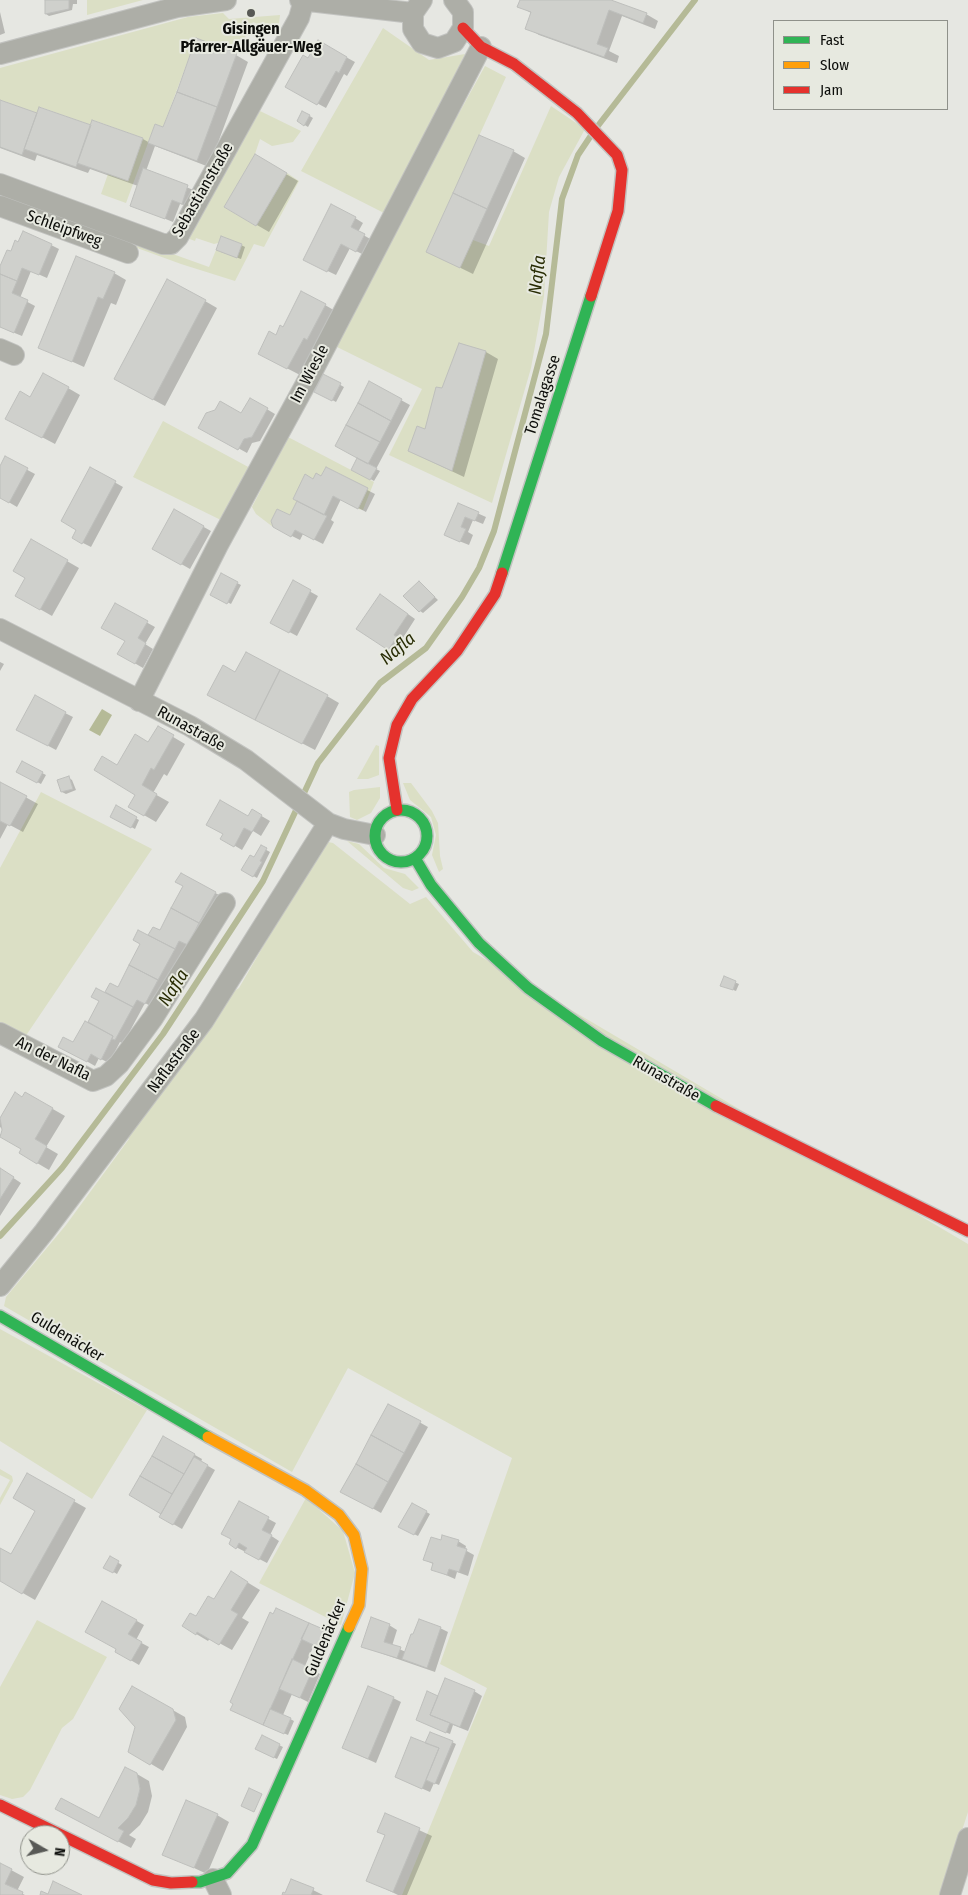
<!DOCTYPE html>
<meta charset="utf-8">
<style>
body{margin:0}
#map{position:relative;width:968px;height:1895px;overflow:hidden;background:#e6e7e2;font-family:"Fira Sans Condensed",sans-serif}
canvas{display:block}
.legend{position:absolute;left:773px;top:20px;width:175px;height:90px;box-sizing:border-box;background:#e7e9e0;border:1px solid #8f918a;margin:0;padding:6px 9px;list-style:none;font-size:15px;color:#0c0d0a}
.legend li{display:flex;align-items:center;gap:10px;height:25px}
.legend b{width:25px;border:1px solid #8f918a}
.north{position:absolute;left:20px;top:1825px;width:50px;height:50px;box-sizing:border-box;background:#e7e9e0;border:1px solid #8f918a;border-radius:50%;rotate:98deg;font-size:14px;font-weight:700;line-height:20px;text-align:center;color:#0c0d0a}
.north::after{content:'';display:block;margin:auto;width:18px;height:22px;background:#585956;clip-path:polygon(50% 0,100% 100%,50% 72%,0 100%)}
</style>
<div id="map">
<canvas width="968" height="1895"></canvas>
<ul class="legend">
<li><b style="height:6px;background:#30b455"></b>Fast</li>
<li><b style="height:6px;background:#ff9f0a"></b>Slow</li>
<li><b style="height:6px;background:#e5322d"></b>Jam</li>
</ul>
<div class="north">N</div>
</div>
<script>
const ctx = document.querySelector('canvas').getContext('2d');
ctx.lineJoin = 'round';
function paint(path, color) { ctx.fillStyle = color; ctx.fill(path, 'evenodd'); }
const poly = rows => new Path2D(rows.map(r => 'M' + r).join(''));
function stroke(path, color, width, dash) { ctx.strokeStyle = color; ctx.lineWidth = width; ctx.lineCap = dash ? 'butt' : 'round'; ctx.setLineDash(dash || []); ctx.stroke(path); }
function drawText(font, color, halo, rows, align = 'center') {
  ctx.font = font + ' "Fira Sans Condensed",sans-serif'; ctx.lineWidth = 4; ctx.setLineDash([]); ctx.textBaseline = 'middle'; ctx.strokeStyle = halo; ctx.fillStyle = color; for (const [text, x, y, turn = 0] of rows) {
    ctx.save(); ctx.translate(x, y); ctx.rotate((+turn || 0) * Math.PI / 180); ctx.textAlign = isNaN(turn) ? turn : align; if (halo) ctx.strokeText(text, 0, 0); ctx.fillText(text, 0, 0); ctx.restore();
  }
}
paint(poly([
 [87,0,143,0,87,15],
 [223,13,229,19,280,15,278,33,253,22,237,53,196,39,163,127,155,124,126,203,101,194,108,174,128,180,143,138,93,120,91,125,40,107,37,113,0,100,0,68,188,17],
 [383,28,429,60,465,54,386,214,301,171],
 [485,66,506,77,426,252,473,240,489,246,551,106,585,129,559,177,549,212,544,296,531,368,492,503,389,455,422,389,335,346,378,260],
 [260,111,301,131,293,142,272,146,260,139,255,154,224,207,256,226,287,173,299,181,264,247,254,244,235,281,181,264,0,198,0,192,209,267,216,250,237,257,242,244,221,237,218,243,214,244,196,238,195,241,187,238],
 [163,421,252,469,225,522,133,477],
 [288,437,374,482,363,510,358,509,368,488,326,467,321,476,313,479,305,475,293,499,297,501,290,515,277,509,271,521,273,527,256,514,252,507],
 [376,745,379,746,379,775,368,779,357,779],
 [403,783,411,783,432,811,438,823,440,856,443,869,439,872,432,855,436,835,431,817,410,800],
 [380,787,380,798,371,813,357,820,350,817,349,792,354,790],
 [41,792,152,849,25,1037,0,1023,0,868],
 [347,841,359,844,384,868,405,874,419,888,412,891,403,888],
 [328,842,333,843,410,904,426,897,473,952,968,1244,968,1812,941,1895,402,1895,487,1688,440,1664,512,1458,348,1368,292,1472,4,1306,6,1297,66,1225,129,1139,126,1136,231,993,239,988,268,938,271,925],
 [0,1329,147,1410,92,1499,0,1441],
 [0,1469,12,1476,13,1481,0,1505,0,1498,10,1480,0,1475],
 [306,1498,343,1531,355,1573,341,1625,259,1583],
 [37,1620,107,1657,73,1719,62,1728,30,1790,23,1797,12,1799,0,1795,0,1687]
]), '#dbdfc5');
paint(poly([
 [102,709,112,715,100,736,89,730]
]), '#b5ba97');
paint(poly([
 [45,0,77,0,77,4,73,4,72,10,49,16,46,14],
 [521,0,607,0,646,14,658,21,655,29,622,16,609,51,619,56,617,63,539,35,527,28,531,13,519,6],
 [0,12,5,33,0,35],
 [318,42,355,62,347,76,344,74,326,108,287,87,309,60],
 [236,55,248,62,209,167,155,146,146,171,196,191,190,207,180,204,173,222,131,205,138,186,90,169,88,173,37,155,35,161,0,148,0,101,38,114,143,139,150,143],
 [303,112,313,118,308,127,298,121],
 [513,151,525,158,473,274,428,252],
 [255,156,298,181,269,232,226,207],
 [355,218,363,223,358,232,372,240,364,255,350,248,336,275,313,264],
 [51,245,59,249,47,278,31,271,20,298,35,306,22,336,0,327,0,269,11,253],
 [241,245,245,247,241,259,221,252],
 [114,273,126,280,116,305,111,303,84,367,40,347],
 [205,301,217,308,165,406,128,386],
 [325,305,337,312,300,375,271,360,276,336,283,328],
 [486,352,498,359,464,477,409,451,426,430,443,390],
 [324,376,344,387,336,402,316,391],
 [370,383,410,405,376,469,380,471,374,481,353,469,359,458],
 [68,388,80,395,55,444,19,425,31,398],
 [250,399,275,414,260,441,252,443,247,453,200,427,242,415],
 [5,458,35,474,17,507,0,497,0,468],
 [91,469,123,487,91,547,73,538,78,530],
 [326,469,375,494,366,512,341,499,331,520,334,522,323,544,303,534,300,540,282,531,298,501,314,480,322,478],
 [459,505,486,517,483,524,473,520,468,532,473,535,469,545,454,539],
 [175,511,211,531,190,569,153,548],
 [32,541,79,568,52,616,17,596,27,578],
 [221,575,241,585,231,604,211,594],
 [293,582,318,596,297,636,280,627],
 [419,582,438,600,423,613,420,611],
 [388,600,415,619,401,641,404,643,396,654,358,628],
 [115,605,155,627,145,644,153,649,143,668,119,654,126,641],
 [0,662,4,664,0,671],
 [236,674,327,696,339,703,315,750,221,701],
 [65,713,73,717,56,750,26,734],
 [158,728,185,744,167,776,164,774,153,793,169,802,156,822,130,807,137,794,117,767,149,743],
 [23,763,46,775,41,784,18,772],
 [69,778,72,780,76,790,66,794,62,792],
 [0,783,38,804,23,832,8,824,0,839],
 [116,807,139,820,135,829,112,816],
 [253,811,270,821,261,836,253,831,242,850,222,838,249,818],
 [261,847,270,852,257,878,243,870,254,859],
 [181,875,223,897,187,944,154,1008,145,1003,123,1044,120,1042,109,1063,99,1058,95,1066,60,1046,74,1044,111,985,118,989,153,928,160,932,184,886],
 [725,978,739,984,736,991,725,987],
 [25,1093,65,1116,46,1147,58,1154,49,1170,20,1153,22,1149,0,1135,4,1130,0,1127,0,1121,16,1094,23,1098],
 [0,1169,21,1183,0,1216],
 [389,1405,428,1427,381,1513,342,1491],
 [163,1437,202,1459,201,1462,215,1470,182,1529,161,1517],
 [27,1475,86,1508,35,1600,0,1580,0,1549,12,1556,37,1511],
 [239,1503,276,1523,270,1535,279,1541,267,1563,230,1544],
 [412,1504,430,1514,418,1536,400,1527],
 [458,1541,466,1546,465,1550,474,1555,468,1576,457,1572,455,1579,432,1569,433,1564,425,1560,441,1542],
 [110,1558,122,1565,117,1574,105,1567],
 [232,1573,260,1590,242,1618,249,1622,232,1650,210,1638,208,1641,183,1626,215,1601],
 [103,1602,144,1625,136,1640,149,1647,139,1665,117,1652,118,1649],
 [271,1614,333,1636,326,1650,314,1645,305,1666,320,1674,308,1702,292,1694,283,1715,294,1721,288,1735,231,1710],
 [389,1625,397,1630,392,1646,406,1652,440,1628,448,1632,435,1672,363,1647],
 [132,1687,185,1717,187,1727,163,1771,129,1751,136,1727],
 [474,1691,482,1696,468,1731,453,1725,450,1734,421,1722,438,1697],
 [393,1698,401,1702,376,1763,343,1748],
 [452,1742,456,1744,439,1785,434,1783,430,1792,396,1777,431,1747],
 [279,1745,283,1747,277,1759,260,1751],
 [137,1774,149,1781,152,1796,148,1812,140,1825,129,1835,136,1839,131,1848,69,1816,100,1820],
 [217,1815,229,1822,207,1874,164,1854],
 [386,1815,432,1836,407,1895,398,1895,367,1880,386,1836,379,1832],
 [0,1864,24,1877,17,1891,25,1895,0,1895],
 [291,1880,313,1890,323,1895,285,1895]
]), '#0003');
stroke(poly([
 [597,127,695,0],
 [0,1236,62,1168,163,1034,263,881,318,763,380,683,426,648,462,597,479,568,494,531,546,334,562,199,578,155,590,137]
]), '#b5ba97', 6);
const building = poly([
 [45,0,69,0,69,9,45,14,45,0],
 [520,0,611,0,647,13,643,23,609,10,597,44,608,48,604,57,525,29,531,12,517,7,520,0],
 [196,38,237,53,217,107,177,92,196,38],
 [318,40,347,57,339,73,336,71,317,105,285,87,303,55,308,58,318,40],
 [177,92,217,107,197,161,148,143,155,124,163,127,177,92],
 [0,100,37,113,22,155,0,147,0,100],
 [39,107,91,125,76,167,24,149,39,107],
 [302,111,310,115,304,126,297,121,302,111],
 [92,120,143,138,128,181,77,163,92,120],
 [479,135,514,150,487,209,453,193,479,135],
 [255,154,287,173,256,226,224,207,255,154],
 [143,168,188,185,182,204,172,200,165,219,130,206,143,168],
 [453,193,487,209,460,268,426,252,453,193],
 [331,204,356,217,351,227,365,234,356,252,341,244,327,272,303,260,331,204],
 [23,231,52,244,39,275,22,268,17,281,0,274,0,266,7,250,11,251,15,240,18,242,23,231],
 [221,236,242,244,237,258,216,250,221,236],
 [76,256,115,272,103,299,98,297,72,362,38,348,76,256],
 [0,274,17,281,12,293,28,300,14,333,0,327,0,274],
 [167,279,206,300,153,400,114,379,167,279],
 [301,291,326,304,307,340,304,338,287,369,258,354,269,331,276,335,280,325,283,327,301,291],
 [459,343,486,351,452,471,408,451,417,426,425,429,436,387,442,388,459,343],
 [43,373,69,387,42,438,5,419,20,391,30,397,43,373],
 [323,374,341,383,332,401,314,392,323,374],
 [369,381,402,399,391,421,358,403,369,381],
 [250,398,268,408,252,437,244,439,238,450,198,428,206,413,215,410,220,401,241,413,250,398],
 [358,403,391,421,380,442,346,425,358,403],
 [346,425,380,442,368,464,335,446,346,425],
 [5,456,28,468,9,503,0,498,0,466,5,456],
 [357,458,377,468,370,480,351,470,357,458],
 [90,467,116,481,82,544,72,538,76,530,61,521,90,467],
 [326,467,368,488,358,509,333,496,324,515,293,499,305,474,313,479,316,473,321,476,326,467],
 [297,501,327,516,314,540,295,530,291,537,273,527,271,521,277,509,290,515,297,501],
 [458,503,479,512,475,521,465,517,461,527,466,529,460,542,444,535,458,503],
 [174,509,204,526,181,565,152,549,174,509],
 [31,539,68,560,40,610,15,596,25,578,13,571,31,539],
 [221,573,238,582,227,604,210,595,221,573],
 [293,580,311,590,289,633,270,623,293,580],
 [419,581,435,597,419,612,403,596,419,581],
 [380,594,408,614,394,635,397,637,388,650,356,629,380,594],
 [115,603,148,621,138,638,146,643,135,664,117,654,125,641,101,628,115,603],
 [246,652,280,670,255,720,207,695,223,665,235,672,246,652],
 [280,670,328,695,302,744,255,720,280,670],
 [35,695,66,712,48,746,16,730,35,695],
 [158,726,174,735,154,770,151,768,142,785,157,794,144,816,128,807,135,795,94,770,102,756,117,765,135,734,148,742,158,726],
 [22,761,43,772,37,783,16,772,22,761],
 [69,776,73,789,61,792,57,780,69,776],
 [0,782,27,796,10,826,0,821,0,782],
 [220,800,248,816,252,809,262,815,252,832,244,828,234,847,220,839,223,834,206,825,220,800],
 [116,805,137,817,131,828,110,817,116,805],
 [261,845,267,848,260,861,262,862,253,877,241,870,250,855,254,857,261,845],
 [181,873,216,892,199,923,171,908,183,886,175,882,181,873],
 [171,908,199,923,188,945,179,941,175,949,148,935,153,927,160,930,171,908],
 [138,930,175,949,158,980,129,965,140,944,133,940,138,930],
 [129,965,158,980,145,1004,137,1000,133,1007,105,992,110,983,118,987,129,965],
 [724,976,736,981,733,990,720,986,724,976],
 [96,988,133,1007,115,1040,112,1039,113,1036,88,1022,99,1001,91,997,96,988],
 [85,1021,113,1036,101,1060,91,1054,87,1062,58,1047,63,1037,73,1042,85,1021],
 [15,1092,22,1097,25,1092,53,1108,35,1139,47,1146,37,1164,19,1153,21,1149,0,1137,2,1130,0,1118,15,1092],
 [0,1168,14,1177,0,1199,0,1168],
 [388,1404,421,1421,404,1453,371,1435,388,1404],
 [371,1435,404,1453,388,1482,356,1464,371,1435],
 [163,1436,195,1454,184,1474,152,1456,163,1436],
 [152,1456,184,1474,172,1494,140,1476,152,1456],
 [194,1457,208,1465,173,1525,159,1517,194,1457],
 [356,1464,388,1482,373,1509,340,1492,356,1464],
 [27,1473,75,1500,22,1594,0,1581,0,1548,11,1554,35,1511,13,1498,27,1473],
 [140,1476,172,1494,161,1514,129,1495,140,1476],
 [239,1501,269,1517,262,1530,272,1535,259,1560,244,1552,247,1548,239,1543,236,1549,229,1544,231,1539,221,1534,239,1501],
 [412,1503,427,1511,414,1535,398,1527,412,1503],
 [442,1535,459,1540,457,1546,467,1549,459,1572,449,1569,447,1575,431,1570,433,1563,423,1560,431,1537,441,1540,442,1535],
 [110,1556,119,1561,113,1573,103,1568,110,1556],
 [231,1571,248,1582,231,1610,238,1614,219,1645,197,1632,196,1635,182,1626,190,1613,196,1616,208,1596,214,1599,231,1571],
 [102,1601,137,1620,128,1634,142,1642,131,1661,115,1652,116,1649,85,1632,102,1601],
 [276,1608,309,1623,263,1725,230,1710,233,1704,230,1702,270,1612,273,1614,276,1608],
 [371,1617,390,1624,384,1642,401,1647,397,1658,361,1647,371,1617],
 [419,1619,441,1627,427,1668,402,1659,411,1634,413,1634,419,1619],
 [309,1623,330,1632,322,1649,301,1639,309,1623],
 [292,1659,313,1669,300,1698,279,1689,292,1659],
 [445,1678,475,1690,460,1727,430,1715,445,1678],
 [132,1686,173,1709,176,1720,150,1765,128,1752,135,1727,119,1709,132,1686],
 [368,1686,394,1697,368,1759,342,1748,368,1686],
 [427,1691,438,1696,430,1715,450,1723,446,1733,416,1720,427,1691],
 [270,1709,291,1718,284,1734,263,1725,270,1709],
 [430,1732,453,1741,435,1784,426,1780,439,1748,425,1743,430,1732],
 [262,1735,280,1744,274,1758,255,1749,262,1735],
 [411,1737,439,1748,422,1789,395,1777,411,1737],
 [125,1767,137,1773,140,1789,136,1805,128,1818,118,1828,124,1831,118,1842,55,1809,61,1798,99,1818,125,1767],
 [249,1788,262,1794,254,1812,241,1806,249,1788],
 [186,1800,218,1814,194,1868,162,1855,186,1800],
 [385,1813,420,1828,393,1892,366,1881,385,1835,377,1832,385,1813],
 [0,1863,12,1869,5,1884,23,1892,22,1895,0,1895,0,1863],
 [291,1879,314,1888,311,1895,282,1895,283,1892,285,1893,291,1879],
 [53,1881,82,1895,40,1895,41,1891,48,1894,53,1881]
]);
paint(building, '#cfd0cc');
stroke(building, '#bebfbc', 1);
const street = poly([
 [300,0,413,13],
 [422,0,413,13,413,29,422,43,438,48,454,42,463,28,463,12,454,0],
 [0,54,177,7,226,0],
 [0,184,163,244,171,244,178,237,299,18,304,0],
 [0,206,128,253],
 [0,349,14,355],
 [0,629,190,726,246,760,328,823,344,829,375,835],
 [139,701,218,545,309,378,481,47],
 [0,1033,93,1081,106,1076,119,1064,153,1018,225,903],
 [0,1286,44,1232,204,1020,328,823],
 [213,1879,221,1895],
 [950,1895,968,1838]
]);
const fast = poly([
 [502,573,591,296],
 '375 836a26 26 0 1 1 52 0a26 26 0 1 1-52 0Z',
 [415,858,431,885,479,943,528,988,602,1041,716,1106],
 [0,1316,208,1437],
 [192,1882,200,1882,227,1873,252,1845,349,1627]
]);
const slow = poly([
 [208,1437,305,1490,339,1515,354,1535,362,1569,359,1605,349,1627]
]);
const jam = poly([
 [463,28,481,47,514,64,577,113,617,155,622,170,618,211,591,296],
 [397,810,389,758,397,725,412,699,457,651,495,594,502,573],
 [716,1106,968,1231],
 [0,1805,153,1880,171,1883,192,1882]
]);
stroke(street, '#c2c3c0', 22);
stroke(fast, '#c2c3c0', 14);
stroke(slow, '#c2c3c0', 14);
stroke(jam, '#c2c3c0', 14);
stroke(street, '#adaea7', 20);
stroke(fast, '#30b455', 11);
stroke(slow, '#ff9f0a', 11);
stroke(jam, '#e5322d', 11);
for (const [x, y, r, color] of [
 [251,13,5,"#585956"]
]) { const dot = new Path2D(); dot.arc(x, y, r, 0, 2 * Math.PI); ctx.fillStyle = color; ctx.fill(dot); stroke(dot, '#e7e9e0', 2); }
drawText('bold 16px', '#0c0d0a', '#e7e9e0', [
 ["Gisingen",251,30],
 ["Pfarrer-Allgäuer-Weg",251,48]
]);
drawText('16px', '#0c0d0a', '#e7e9e0', [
 ["Sebastianstraße",203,190,-60],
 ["Schleipfweg",64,229,20],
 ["Im Wiesle",310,374,-62],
 ["Tomalagasse",543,395,-72],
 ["Runastraße",191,729,29],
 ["An der Nafla",53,1059,26],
 ["Naflastraße",174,1061,-53],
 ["Runastraße",666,1079,30],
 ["Guldenäcker",67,1337,31],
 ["Guldenäcker",326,1638,-67]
]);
drawText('italic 18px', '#282c04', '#e7e9e0', [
 ["Nafla",538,275,-83],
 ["Nafla",398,649,-40],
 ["Nafla",174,988,-57]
]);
</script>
